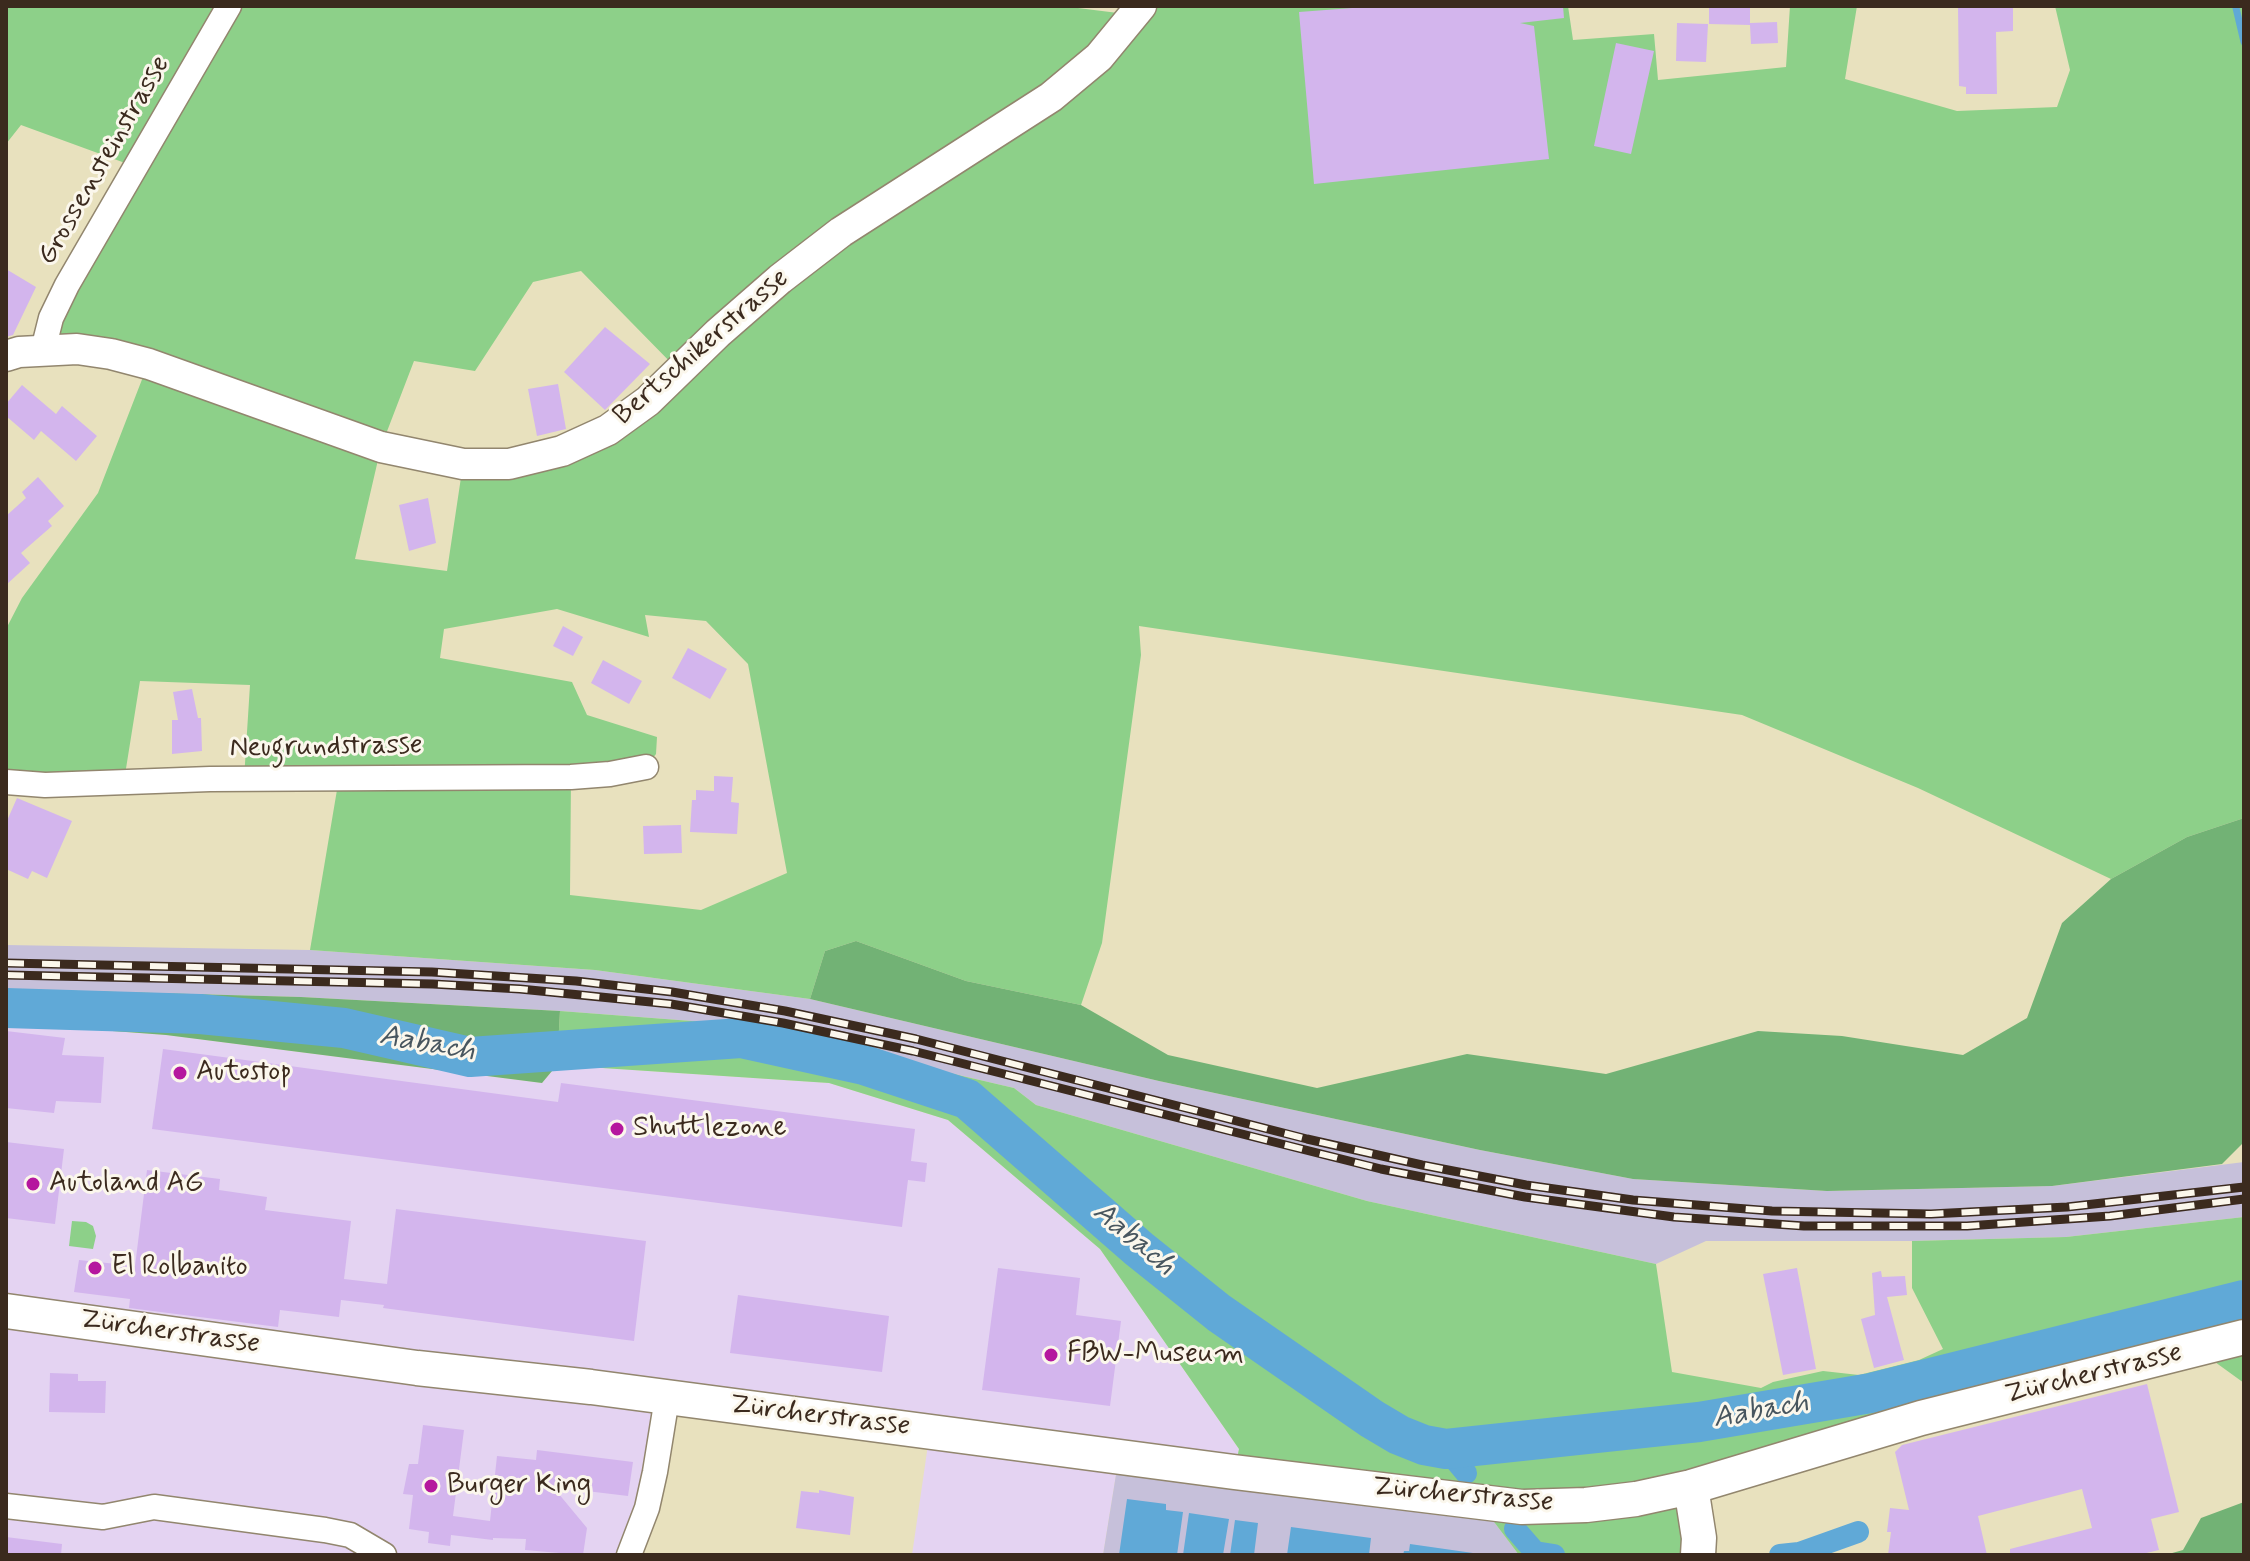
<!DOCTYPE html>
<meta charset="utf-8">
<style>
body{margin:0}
#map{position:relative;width:2250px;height:1561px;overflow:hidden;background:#e8e1be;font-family:Mynerve,sans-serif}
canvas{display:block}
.frame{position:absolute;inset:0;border:8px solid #3b2a1e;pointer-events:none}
</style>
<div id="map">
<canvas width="2250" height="1561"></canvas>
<div class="frame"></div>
</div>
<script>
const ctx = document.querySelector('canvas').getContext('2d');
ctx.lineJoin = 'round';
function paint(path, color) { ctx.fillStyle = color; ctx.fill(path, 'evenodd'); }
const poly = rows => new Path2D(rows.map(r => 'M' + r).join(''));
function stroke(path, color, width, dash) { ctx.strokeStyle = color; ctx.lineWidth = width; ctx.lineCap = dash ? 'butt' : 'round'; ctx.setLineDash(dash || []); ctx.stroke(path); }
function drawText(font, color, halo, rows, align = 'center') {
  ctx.font = font + ' Mynerve,sans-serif'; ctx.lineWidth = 6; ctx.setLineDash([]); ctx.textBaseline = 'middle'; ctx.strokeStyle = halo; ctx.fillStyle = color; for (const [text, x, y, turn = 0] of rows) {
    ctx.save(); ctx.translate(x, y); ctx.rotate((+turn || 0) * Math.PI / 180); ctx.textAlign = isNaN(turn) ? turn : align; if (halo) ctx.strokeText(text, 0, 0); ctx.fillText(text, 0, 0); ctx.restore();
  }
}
paint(poly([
 [6,1023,166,1035,542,1083,557,1065,829,1083,948,1120,1100,1249,1239,1449,1234,1472,1119,1456,1103,1555,912,1555,930,1431,667,1398,629,1555,6,1555]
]), '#e4d3f2');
paint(poly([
 [6,945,310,950,595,970,810,999,1159,1081,1480,1150,1633,1179,1827,1191,2052,1186,2244,1162,2244,1217,2066,1237,1912,1241,1706,1241,1656,1264,1367,1201,1036,1105,1014,1088,744,1025,560,1011,301,997,6,989],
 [1119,1456,1479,1502,1519,1555,1103,1555]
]), '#c6c0da');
paint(poly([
 [6,6,1062,6,1134,15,1141,6,1568,6,1573,40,1654,34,1658,80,1786,67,1790,6,1857,6,1845,79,1957,111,2057,107,2070,70,2055,6,2244,6,2244,818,2187,837,2111,879,1918,788,1742,715,1139,626,1141,655,1102,943,1081,1005,966,981,856,941,825,951,810,999,595,970,310,950,339,778,244,779,250,685,140,681,124,781,6,782,6,629,22,598,98,493,148,364,43,350,136,167,21,125,6,144],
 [581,271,679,371,562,451,463,464,447,571,355,559,381,447,414,361,475,371,533,282],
 [557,609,649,637,645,615,706,621,748,664,787,873,701,910,570,895,571,777,646,767,656,754,657,737,587,715,572,682,440,658,444,629],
 [560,1011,744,1025,1014,1088,1036,1105,1367,1201,1656,1264,1672,1372,1761,1388,1773,1382,1823,1371,1859,1375,1919,1360,1943,1349,1912,1288,1912,1241,2066,1237,2244,1217,2244,1383,2197,1349,1691,1487,1697,1555,1519,1555,1479,1502,1234,1472,1239,1449,1100,1249,948,1120,829,1083,557,1065],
 [72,1221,86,1222,93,1226,96,1236,93,1249,69,1246]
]), '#8dd089');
paint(poly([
 [2244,818,2244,1142,2222,1164,2052,1186,1827,1191,1633,1179,1480,1150,1159,1081,810,999,825,951,856,941,966,981,1081,1005,1168,1055,1317,1088,1467,1054,1606,1074,1758,1031,1842,1036,1963,1055,2027,1018,2062,923,2111,879,2187,837],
 [6,989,301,997,560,1011,557,1065,542,1083,166,1035,6,1023],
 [2244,1502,2244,1555,2165,1555,2183,1550,2201,1518]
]), '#72b275');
paint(poly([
 [1127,1499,1166,1504,1166,1510,1183,1512,1177,1555,1119,1555],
 [1189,1513,1229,1519,1223,1555,1183,1555],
 [1235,1520,1258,1523,1254,1555,1230,1555],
 [1291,1527,1371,1538,1369,1555,1287,1555],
 [1410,1544,1487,1555,1403,1555,1404,1551,1409,1551]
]), '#60a9d7');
stroke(poly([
 [2236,8,2244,42]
]), '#60a9d7', 7);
stroke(poly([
 [1446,1449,1466,1473],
 [1515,1529,1535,1552,1554,1555],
 [1780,1555,1799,1553,1858,1532]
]), '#60a9d7', 22);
stroke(poly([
 [6,1008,200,1014,344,1028,470,1057,741,1038,864,1065,967,1099,1139,1249,1219,1313,1372,1419,1399,1435,1424,1445,1446,1449,1699,1422,1871,1393,2244,1300]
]), '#60a9d7', 40);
paint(poly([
 [1379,6,1563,6,1564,18,1520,23,1534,26,1549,159,1314,184,1299,12],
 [1709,6,1750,6,1750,23,1777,22,1778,43,1751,44,1750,25,1709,24],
 [1958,6,2013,6,2013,31,1996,32,1997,94,1966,94,1966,87,1959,86],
 [1677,23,1708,24,1706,62,1676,61],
 [1616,43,1654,51,1631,154,1594,146],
 [6,269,36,287,13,335,6,337],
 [605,327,650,364,605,410,564,372],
 [558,384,566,429,537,436,528,389],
 [22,385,56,414,62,406,97,436,76,461,41,431,34,440,6,416,6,404],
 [38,477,64,506,48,521,52,526,21,553,30,563,6,585,6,516,26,498,22,492],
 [428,498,436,543,409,551,399,505],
 [563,626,583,637,573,656,553,646],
 [688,648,727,669,710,699,672,678],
 [603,660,642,681,629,704,591,683],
 [192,689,198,718,201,718,202,751,172,754,172,720,178,720,173,692],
 [714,776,733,777,731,802,739,803,737,834,690,832,692,800,696,800,696,790,714,791],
 [17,798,72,821,47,878,32,871,28,879,6,869,6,823],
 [681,825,682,853,644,854,643,826],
 [6,1031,65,1038,62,1055,104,1057,101,1103,56,1101,54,1113,6,1108],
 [163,1049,558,1102,561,1083,915,1129,911,1161,927,1163,925,1182,908,1180,902,1227,152,1129],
 [6,1142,64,1149,55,1224,6,1218],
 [147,1170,220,1179,219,1190,267,1197,265,1210,351,1221,344,1279,387,1284,396,1209,646,1241,634,1341,383,1308,384,1305,341,1300,339,1317,280,1310,278,1327,129,1308,130,1299,74,1292,79,1260,135,1266],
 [998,1268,1080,1278,1076,1315,1121,1321,1110,1406,982,1390],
 [1797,1268,1816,1369,1783,1375,1763,1274],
 [1881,1271,1882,1277,1905,1276,1907,1295,1887,1297,1904,1360,1874,1368,1861,1319,1875,1315,1872,1273],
 [738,1295,889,1316,882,1372,730,1353],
 [50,1373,78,1374,78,1381,106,1381,105,1413,49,1412],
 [2147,1384,2179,1512,2151,1519,2159,1550,2138,1555,2010,1555,2010,1549,2092,1528,2082,1489,1978,1516,1987,1555,1888,1555,1891,1532,1887,1532,1890,1508,1909,1510,1895,1452,1902,1445],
 [423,1425,464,1430,453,1516,490,1521,497,1456,536,1460,537,1450,633,1462,628,1496,553,1487,587,1528,583,1555,525,1550,526,1539,493,1538,493,1540,451,1535,450,1546,428,1543,429,1532,409,1529,413,1495,403,1494,409,1464,418,1464],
 [819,1490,854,1497,850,1535,796,1528,801,1491,819,1493],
 [6,1537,62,1544,61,1555,6,1555]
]), '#d3b5ed');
const minor = poly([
 [43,350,51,318,67,285,229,6],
 [6,782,45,785,210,779,571,777,610,774,646,767],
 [6,1506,103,1517,154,1507,325,1530,350,1535,384,1555],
 [629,1555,647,1508,655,1472,667,1398]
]);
const tertiary = poly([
 [6,356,19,352,77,349,111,354,149,364,381,447,463,464,509,464,562,451,608,430,648,401,718,333,780,279,841,232,1051,97,1099,57,1141,6]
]);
const secondary = poly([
 [6,1311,417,1368,591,1387,1234,1472,1522,1507,1586,1505,1636,1499,1691,1487,1921,1418,2244,1337],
 [1691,1487,1699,1538,1698,1555]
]);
stroke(minor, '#92866e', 27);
stroke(tertiary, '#92866e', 33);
stroke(secondary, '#92866e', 37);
stroke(minor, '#fff', 24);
stroke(tertiary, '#fff', 30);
stroke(secondary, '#fff', 34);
const rail = poly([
 [6,963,432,972,576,981,672,992,785,1011,916,1039,1307,1139,1422,1165,1526,1185,1633,1200,1772,1211,1931,1214,2067,1207,2244,1187],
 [6,975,433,984,520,989,671,1004,783,1023,913,1051,1381,1169,1525,1197,1674,1217,1804,1226,1967,1226,2110,1216,2244,1199]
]);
stroke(rail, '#3b2a1e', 9);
stroke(rail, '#fbf7ec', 6, [18]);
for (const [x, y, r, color] of [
 [180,1073,8,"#b5179e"],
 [617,1129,8,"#b5179e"],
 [33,1184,8,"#b5179e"],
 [95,1268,8,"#b5179e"],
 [1051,1355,8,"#b5179e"],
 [431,1486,8,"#b5179e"]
]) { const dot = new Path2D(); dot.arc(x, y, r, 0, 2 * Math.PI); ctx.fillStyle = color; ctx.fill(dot); stroke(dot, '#fbf7ec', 3); }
drawText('28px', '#3b2a1e', '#fbf7ec', [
 ["Grossensteinstrasse",105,161,-60],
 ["Bertschikerstrasse",702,348,-41],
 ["Neugrundstrasse",326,748,-1],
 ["Zürcherstrasse",170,1333,8],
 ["Zürcherstrasse",2094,1375,-14],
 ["Zürcherstrasse",820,1417,7],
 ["Zürcherstrasse",1463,1496,5]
]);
drawText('28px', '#3b2a1e', '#fbf7ec', [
 ["Autostop",196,1073],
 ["Shuttlezone",633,1129],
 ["Autoland AG",49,1184],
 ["El Rolbanito",111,1268],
 ["FBW-Museum",1067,1355],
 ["Burger King",447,1486]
], 'left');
drawText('italic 30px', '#48565f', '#fbf7ec', [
 ["Aabach",427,1045,10],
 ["Aabach",1133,1240,40],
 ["Aabach",1761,1412,-10]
]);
</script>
